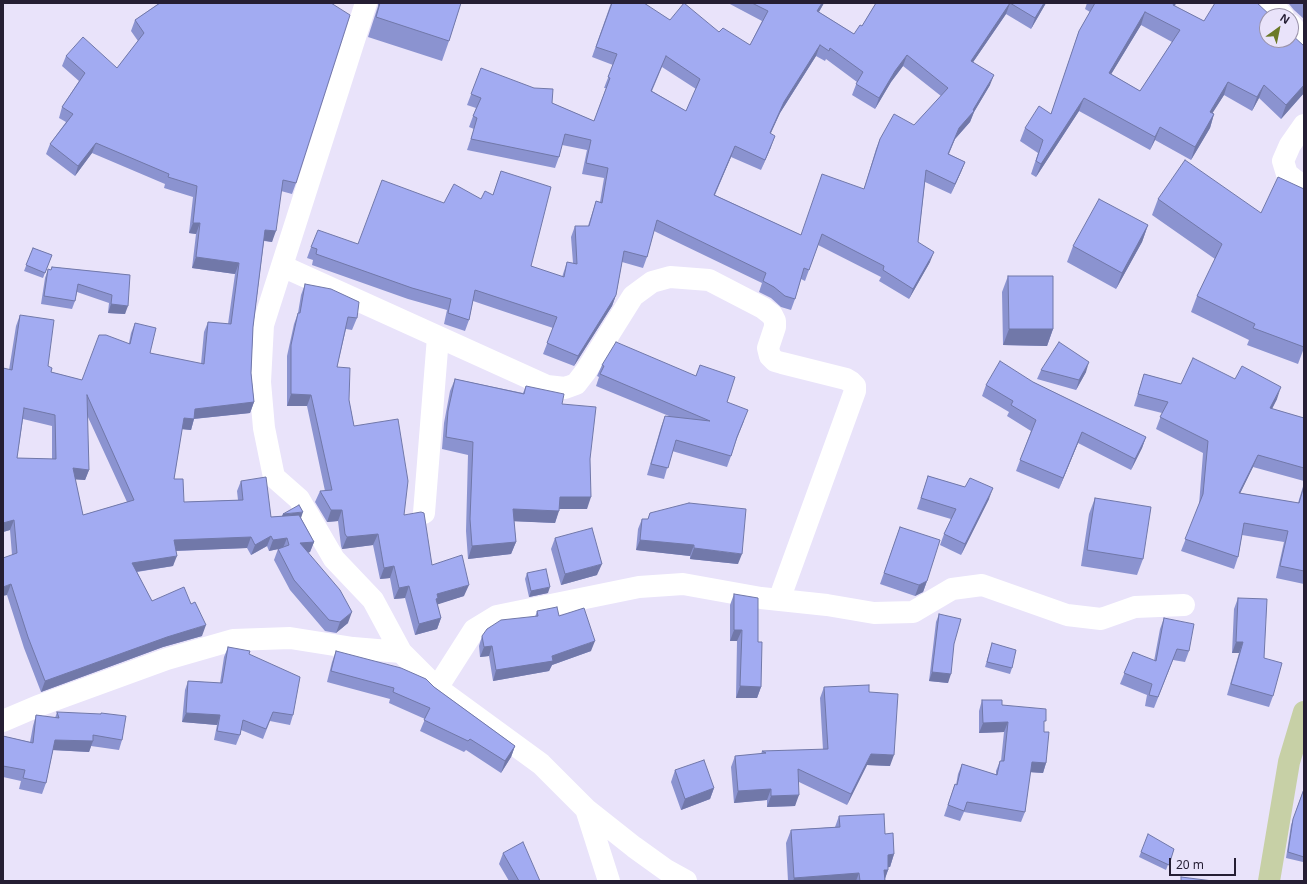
<!DOCTYPE html>
<style>
body{margin:0}
#map{position:relative;width:1307px;height:884px;overflow:hidden;background:#e9e3fa;font-family:"Noto Sans",sans-serif}
canvas{display:block}
.frame{position:absolute;inset:0;border:4px solid #251e33;pointer-events:none}
.north{position:absolute;left:1259px;top:8px;width:40px;height:40px;box-sizing:border-box;background:#e9e3fa;border:1px solid #9b94aa;border-radius:50%;rotate:33deg;font-size:11px;font-weight:700;line-height:16px;text-align:center;color:#251e33}
.north::after{content:'';display:block;margin:auto;width:14px;height:18px;background:#6b7926;clip-path:polygon(50% 0,100% 100%,50% 72%,0 100%)}
.scale{position:absolute;left:1169px;top:858px;width:67px;height:18px;box-sizing:border-box;border:2px solid #251e33;border-top:0;padding-left:5px;font-size:12px;line-height:14px;white-space:nowrap;color:#251e33;-webkit-text-stroke:3px #e9e3fa;paint-order:stroke}
</style>
<div id="map">
<canvas width="1307" height="884"></canvas>
<div class="frame"></div>
<div class="north">N</div>
<div class="scale">20 m</div>
</div>
<script>
const ctx = document.querySelector('canvas').getContext('2d');
ctx.lineJoin = 'round';
const poly = rows => new Path2D(rows.map(r => 'M' + r).join(''));
function stroke(path, color, width, dash) { ctx.strokeStyle = color; ctx.lineWidth = width; ctx.lineCap = dash ? 'butt' : 'round'; ctx.setLineDash(dash || []); ctx.stroke(path); }
function paint(path, color) { ctx.fillStyle = color; ctx.fill(path, 'evenodd'); }
stroke(poly([
 [366,3,263,325,260,382,264,428,274,477,299,499,334,559,373,600,401,652],
 [1271,3,1283,16],
 [1291,25,1304,40],
 [1304,125,1290,145,1283,161,1287,174,1304,187],
 [282,266,547,386,565,388,576,384,586,371,633,296,652,282,670,277,709,280,763,308,772,315,775,321,775,327,768,348,770,356,775,361,782,363,846,379,851,382,855,386,855,391,779,600],
 [424,513,438,337],
 [437,688,474,630,497,616,639,587,683,584,761,598,827,605,874,613,913,612,952,589,982,585,1067,615,1101,619,1135,607,1184,605],
 [3,721,38,706,167,659,233,640,290,638,353,648,401,652,437,688,541,764,586,809,609,881],
 [586,809,634,847,666,870,686,881]
]), '#fff', 22);
stroke(poly([
 [1269,881,1289,762,1304,712]
]), '#c7d0a6', 22);
paint(poly([
 [159,3,331,3,296,183,292,194,281,191,272,242,264,241,253,327,251,373,254,402,250,413,194,419,191,430,182,429,174,479,184,502,238,500,237,491,241,481,271,517,282,516,283,514,301,518,314,542,310,552,308,553,348,623,336,633,325,631,290,590,274,560,278,549,269,551,267,546,251,555,247,548,176,551,173,566,137,572,152,601,202,636,163,647,41,692,24,648,7,595,12,555,10,530,3,532,3,368,9,370,16,326,20,315,48,366,51,372,82,380,129,343,131,333,135,323,150,353,201,364,204,332,208,322,228,324,235,274,192,268,196,234,189,233,193,197,164,188,165,184,92,153,75,176,46,154,50,144,66,122,59,118,62,107,79,81,62,66,66,56,117,68,138,41,131,31,135,20,158,4],
 [87,415,127,502,83,515,75,479,85,480,89,470],
 [23,419,52,426,52,459,17,458],
 [378,3,461,3,449,41,442,61,368,37,378,6],
 [611,3,670,20,719,32,750,45,762,21,728,3,824,3,819,12,854,34,862,26,876,3,1046,3,1031,29,1006,14,973,62,990,85,974,112,970,122,955,139,949,154,965,162,961,172,951,194,925,182,918,242,930,262,909,299,879,281,881,277,818,245,805,281,801,279,795,299,791,310,781,307,771,298,759,292,762,283,654,231,647,257,643,268,622,262,616,295,612,306,574,366,543,354,553,328,473,301,469,320,465,331,444,324,447,310,408,299,312,265,313,260,307,258,311,247,358,244,444,203,481,199,493,195,501,171,531,266,562,277,567,262,573,263,571,237,575,226,588,226,596,201,600,202,604,178,582,174,587,150,562,145,559,157,555,168,467,150,474,129,469,127,476,108,467,105,481,68,552,103,594,121,606,88,604,88,613,65,592,57],
 [816,56,825,61,826,59,857,82,852,95,875,109,891,82,903,66,941,96,914,125,880,139,876,149,864,189,801,235,715,195,731,157,761,170,771,147,770,134,780,113],
 [662,67,696,89,686,111,652,91],
 [1087,3,1176,3,1175,6,1204,21,1304,46,1304,93,1281,119,1259,98,1252,111,1224,95,1212,113,1214,114,1210,128,1191,160,1155,140,1150,150,1079,111,1036,177,1031,174,1038,153,1020,141,1025,128,1051,114,1079,31,1090,12,1085,9],
 [1141,25,1172,42,1140,91,1111,74],
 [1289,3,1304,3,1304,19,1294,10,1289,4],
 [1304,189,1304,348,1298,364,1247,345,1249,340,1191,312,1197,296,1215,259,1152,215,1158,199,1261,213],
 [1148,225,1142,242,1116,289,1067,262,1073,246],
 [33,248,52,255,43,278,24,271],
 [52,267,130,275,125,314,108,313,109,303,77,292,75,301,72,309,41,304,45,278,48,269,51,270],
 [1008,276,1053,329,1047,346,1003,345,1002,292],
 [305,284,357,318,352,330,346,329,337,367,349,400,354,426,432,565,464,596,437,604,441,618,437,629,415,635,405,598,394,599,390,578,380,579,373,545,342,549,341,546,338,521,327,522,315,502,320,491,325,491,307,406,287,406,287,356,294,324,298,313,301,295],
 [602,365,696,376,700,365,727,402,744,421,736,441,731,456,727,467,672,451,664,479,647,475,661,427,665,416,669,416,596,386,599,377,597,376],
 [1041,370,1086,372,1076,390,1037,379],
 [1144,374,1181,384,1277,399,1272,409,1304,418,1304,481,1253,467,1240,493,1298,503,1304,483,1304,584,1276,578,1284,542,1242,535,1238,557,1234,569,1181,551,1199,505,1203,453,1156,429,1162,413,1134,406],
 [455,379,523,393,526,386,562,404,590,459,587,509,559,509,555,523,514,521,516,542,511,554,468,559,466,531,468,455,442,449,444,423,450,391],
 [1033,382,1146,437,1142,448,1131,470,1078,443,1059,489,1016,471,1031,431,1007,416,1009,412,982,396,986,385],
 [928,476,965,487,989,499,961,555,940,545,944,534,951,519,917,509],
 [1095,498,1143,559,1137,575,1081,566,1089,514],
 [650,513,738,564,690,559,690,556,636,550,638,529,642,519,648,519],
 [900,527,927,581,923,592,915,596,880,584],
 [555,538,597,575,561,585,551,549],
 [527,573,548,593,529,597,525,579],
 [734,594,761,687,757,698,736,698,737,641,730,641,730,605],
 [1238,598,1273,696,1269,707,1227,695,1239,653,1232,653,1234,609],
 [537,611,559,616,591,651,552,665,549,671,493,681,489,656,480,657,479,646,482,636,535,617],
 [939,614,954,644,948,683,929,681,936,622],
 [1164,618,1189,651,1185,662,1173,660,1154,708,1145,706,1147,695,1120,684,1133,652,1154,661,1160,629],
 [992,643,1012,668,1010,674,985,667],
 [228,647,249,654,293,715,290,725,270,721,263,739,241,730,240,735,236,745,214,740,217,725,182,722,185,690,188,681,220,683,224,657],
 [336,651,434,687,515,746,511,757,501,773,466,750,464,752,420,731,425,719,389,703,390,699,327,682,332,662],
 [824,687,869,692,890,766,867,765,847,805,799,782,795,806,767,807,767,800,734,803,731,767,735,756,761,754,762,751,823,750,820,698],
 [982,700,1002,705,1044,726,1044,732,1046,763,1043,773,1030,772,1025,812,1021,822,964,812,960,821,944,816,955,784,956,785,958,774,962,764,996,775,996,771,1000,761,1001,761,1004,732,979,733,979,711],
 [57,712,122,740,119,750,91,746,89,752,53,750,46,783,42,794,19,789,21,781,3,777,3,736,30,742,33,726,36,715,55,718],
 [675,770,714,788,710,799,681,810,671,782],
 [1304,788,1304,859,1303,862,1286,858,1291,825],
 [839,816,885,834,894,854,890,867,888,867,888,870,885,879,885,881,788,881,786,843,791,830,835,827],
 [1174,849,1166,870,1139,857,1141,852],
 [503,853,540,881,509,881,499,864]
]), '#8b93d0');
paint(poly([
 [822,3,824,3,813,22,817,11],
 [1010,3,1006,14,967,71,971,61],
 [1044,3,1046,3,1031,29,1035,18],
 [1174,3,1176,3,1168,18],
 [1145,12,1141,25,1104,86,1109,73],
 [820,45,816,56,780,113,766,144,770,133,784,102],
 [907,55,903,66,891,82,875,109,879,98,895,71],
 [994,75,990,85,974,112,970,122,955,139,944,164,959,128,973,110],
 [1228,82,1224,95,1205,125,1210,112],
 [1264,85,1259,98,1252,111,1257,97],
 [1304,85,1304,93,1281,119,1286,105],
 [1084,98,1079,111,1036,177,1041,164],
 [1214,114,1210,128,1191,160,1195,147],
 [1160,127,1155,140,1150,150,1155,137],
 [775,136,771,147,761,170,765,160],
 [96,143,92,153,75,176,78,166],
 [735,146,731,157,710,205,714,195],
 [965,162,961,172,951,194,955,184],
 [193,223,200,223,196,234,189,233],
 [1148,225,1142,242,1116,289,1122,273],
 [265,230,276,231,272,242,261,240],
 [934,252,930,262,909,299,913,289],
 [196,257,239,263,235,274,192,268],
 [616,295,612,306,574,366,578,356],
 [111,304,128,306,125,314,108,313],
 [1009,329,1053,329,1047,346,1003,345],
 [1089,362,1086,372,1076,390,1079,380],
 [1281,387,1277,399,1266,420,1270,408],
 [291,394,311,395,307,406,287,406],
 [254,402,250,413,192,419,194,419,191,430,181,429,184,418,195,409],
 [1082,432,1078,443,1059,489,1063,478],
 [1146,437,1142,448,1131,470,1135,459],
 [1258,455,1253,467,1235,504,1239,493],
 [73,468,89,470,85,480,69,479],
 [993,488,989,499,961,555,965,544],
 [560,497,591,497,587,509,555,509],
 [513,509,559,511,555,523,508,521],
 [331,510,342,510,338,521,327,522],
 [303,512,299,524,279,525,283,514],
 [14,520,10,530,3,532,3,523],
 [378,534,373,545,342,549,347,537],
 [271,536,267,546,251,555,255,545],
 [251,537,247,548,170,551,174,540],
 [287,538,283,548,269,551,273,540],
 [640,540,694,545,690,556,636,550],
 [314,542,310,552,296,554,300,543],
 [516,542,511,554,468,559,472,546],
 [694,548,742,554,738,564,690,559],
 [177,556,173,566,128,573,132,563],
 [602,564,597,575,561,585,565,574],
 [394,566,390,578,380,579,384,568],
 [927,581,923,592,915,596,919,585],
 [11,584,7,595,3,596,3,587],
 [469,585,464,596,436,605,434,610,437,594],
 [409,586,405,598,394,599,399,588],
 [550,587,548,593,529,597,531,591],
 [352,612,348,623,336,633,340,622],
 [441,618,437,629,415,635,419,624],
 [206,625,202,636,163,647,41,692,45,681,167,637],
 [734,630,742,630,737,641,730,641],
 [595,641,591,651,552,665,549,671,493,681,496,670,552,656],
 [1236,642,1243,642,1239,653,1232,653],
 [492,646,489,656,480,657,484,647],
 [932,672,951,674,948,683,929,681],
 [740,686,761,687,757,698,736,698],
 [186,713,220,715,217,725,182,722],
 [1008,722,1004,732,979,733,983,723],
 [55,740,93,741,89,752,52,750],
 [515,746,511,757,501,773,505,761],
 [871,754,894,755,890,766,867,765,847,805,851,794],
 [1032,762,1046,763,1043,773,1028,772],
 [714,788,710,799,681,810,685,799],
 [771,789,767,800,734,803,738,791],
 [799,795,795,806,767,807,771,796],
 [894,854,890,867,883,868,888,855],
 [884,870,888,870,884,881],
 [859,873,856,881,793,881,794,878]
]), '#7178a9');
const building = poly([
 [160,3,331,3,350,15,296,183,283,180,276,231,265,230,253,327,251,373,254,402,195,409,194,419,184,418,174,479,183,479,184,502,243,500,241,481,266,477,271,517,299,515,314,542,300,543,340,590,352,612,340,622,329,620,294,580,278,549,289,545,287,538,273,540,271,536,255,545,251,537,174,540,177,556,132,563,152,601,184,587,191,604,195,602,206,625,167,637,45,681,28,637,11,584,3,587,3,558,17,553,14,520,3,523,3,368,12,370,20,315,54,320,48,366,52,368,51,372,82,380,99,335,106,335,130,344,135,323,156,328,150,353,204,364,208,322,231,324,239,263,196,257,200,223,193,223,197,186,168,177,169,174,96,143,78,166,50,144,73,114,62,107,85,73,66,56,83,37,117,68,144,33,135,20,160,3],
 [87,395,134,500,83,515,73,468,89,470,87,395],
 [24,408,55,415,56,459,17,458,24,408],
 [380,3,461,3,449,41,376,17,380,3],
 [612,3,644,3,670,20,684,3,719,32,723,28,750,45,768,11,752,3,822,3,817,11,854,34,860,25,862,26,876,3,1010,3,971,61,994,75,973,110,974,111,959,128,948,154,965,162,955,184,926,170,918,242,934,252,913,289,883,270,884,266,822,234,809,270,804,268,795,299,785,296,774,287,763,281,766,273,657,220,647,257,624,251,616,295,578,356,547,343,557,317,475,290,469,320,448,313,451,299,412,288,316,254,317,249,311,247,318,230,358,244,382,180,444,203,454,184,481,199,485,191,493,195,501,171,551,187,531,266,564,277,567,262,577,264,575,226,589,226,596,201,602,203,608,168,586,163,591,140,565,134,559,157,471,139,477,118,473,116,481,98,471,94,481,68,534,88,553,89,552,103,594,121,610,78,608,77,617,54,596,47,612,3],
 [820,45,829,51,830,48,863,72,856,84,879,98,895,71,907,55,948,88,914,125,894,114,880,139,864,189,822,174,801,235,714,195,735,146,765,160,775,136,770,133,784,102,820,45],
 [666,56,700,79,686,111,651,91,666,56],
 [1010,3,1044,3,1035,18,1010,3],
 [1095,3,1174,3,1173,5,1204,21,1215,3,1257,3,1271,16,1267,16,1267,40,1291,40,1291,34,1304,46,1304,85,1286,105,1264,85,1257,97,1228,82,1210,112,1214,114,1195,147,1160,127,1155,137,1084,98,1041,164,1036,161,1043,140,1025,128,1039,106,1051,114,1079,31,1095,3],
 [1145,12,1180,30,1140,91,1109,73,1145,12],
 [1185,160,1261,213,1278,177,1304,189,1304,347,1253,328,1255,324,1197,296,1222,244,1158,199,1185,160],
 [1099,199,1148,225,1122,273,1073,246,1099,199],
 [33,248,52,255,45,273,26,265,33,248],
 [52,267,130,275,128,306,111,304,112,295,78,284,75,301,44,296,48,269,51,270,52,267],
 [1008,276,1053,276,1053,329,1009,329,1008,276],
 [305,284,331,289,359,302,357,318,348,317,337,367,350,368,349,400,354,426,398,419,408,481,404,515,421,512,424,513,432,565,462,555,469,585,437,594,438,598,436,599,441,618,419,624,409,586,399,588,394,566,384,568,378,534,347,537,345,534,342,510,331,510,320,491,332,490,311,395,291,394,291,345,298,313,300,313,305,284],
 [616,342,696,376,700,365,735,377,727,402,748,410,737,437,731,456,676,440,668,468,651,464,665,416,710,421,600,374,604,366,602,365,616,342],
 [1059,342,1089,362,1079,380,1041,370,1059,342],
 [1193,358,1235,379,1242,366,1281,387,1270,408,1304,418,1304,468,1258,455,1239,493,1299,503,1304,486,1304,571,1280,566,1288,531,1244,523,1238,557,1185,539,1203,494,1208,441,1160,417,1168,402,1138,394,1144,374,1181,384,1193,358],
 [1000,361,1033,382,1146,437,1135,459,1082,432,1063,478,1020,460,1036,420,1011,405,1013,401,986,385,1000,361],
 [455,379,524,394,526,386,564,394,562,404,596,407,590,459,591,497,560,497,559,511,513,509,516,542,472,546,470,519,473,442,446,437,448,411,455,379],
 [928,476,965,487,970,478,993,488,965,544,944,534,956,509,921,498,928,476],
 [1095,498,1151,507,1143,559,1087,550,1095,498],
 [689,503,746,509,742,554,694,548,694,545,640,540,642,519,648,519,650,513,689,503],
 [299,505,303,512,283,514,299,505],
 [900,527,940,540,927,581,919,585,884,573,900,527],
 [592,528,602,564,565,574,555,538,592,528],
 [546,569,550,587,531,591,527,573,546,569],
 [734,594,758,598,758,642,762,642,761,687,740,686,742,630,734,630,734,594],
 [1238,598,1267,599,1264,658,1282,663,1273,696,1231,684,1243,642,1236,642,1238,598],
 [557,607,559,616,584,608,595,641,552,656,553,661,496,670,492,646,484,647,482,636,487,629,501,620,538,616,537,611,557,607],
 [939,614,961,619,954,644,951,674,932,672,939,614],
 [1164,618,1194,624,1189,651,1177,649,1158,697,1149,695,1152,684,1124,673,1133,652,1156,661,1164,618],
 [992,643,1016,650,1012,668,987,662,992,643],
 [228,647,250,651,249,654,300,677,293,715,273,712,266,729,243,720,240,735,217,731,220,715,186,713,188,681,222,683,228,647],
 [336,651,401,668,426,679,434,687,515,746,505,761,470,739,468,741,424,720,430,708,393,692,394,688,331,671,336,651],
 [869,685,869,692,898,694,894,755,871,754,851,794,798,769,799,795,771,796,771,789,738,791,735,756,766,753,762,751,828,749,824,687,869,685],
 [982,700,1002,700,1002,705,1046,709,1046,721,1044,721,1044,732,1049,732,1046,763,1032,762,1025,812,967,802,964,811,948,805,955,784,957,785,962,764,997,775,1000,761,1004,761,1008,722,983,723,982,700],
 [57,712,101,714,101,713,126,716,122,740,93,735,93,741,55,740,46,783,23,778,25,770,3,766,3,736,33,743,36,715,59,718,57,712],
 [704,760,714,788,685,799,675,770,704,760],
 [1304,789,1304,857,1288,852,1293,819,1304,789],
 [884,814,885,834,893,833,894,854,888,855,888,870,884,870,885,881,860,881,859,873,794,878,791,830,840,827,839,816,884,814],
 [1148,834,1174,849,1169,865,1141,852,1148,834],
 [523,842,540,881,519,881,503,853,523,842],
 [1181,877,1213,881,1181,881,1181,877]
]);
paint(building, '#a2abf2');
stroke(building, '#7178a9', 1);
</script>
